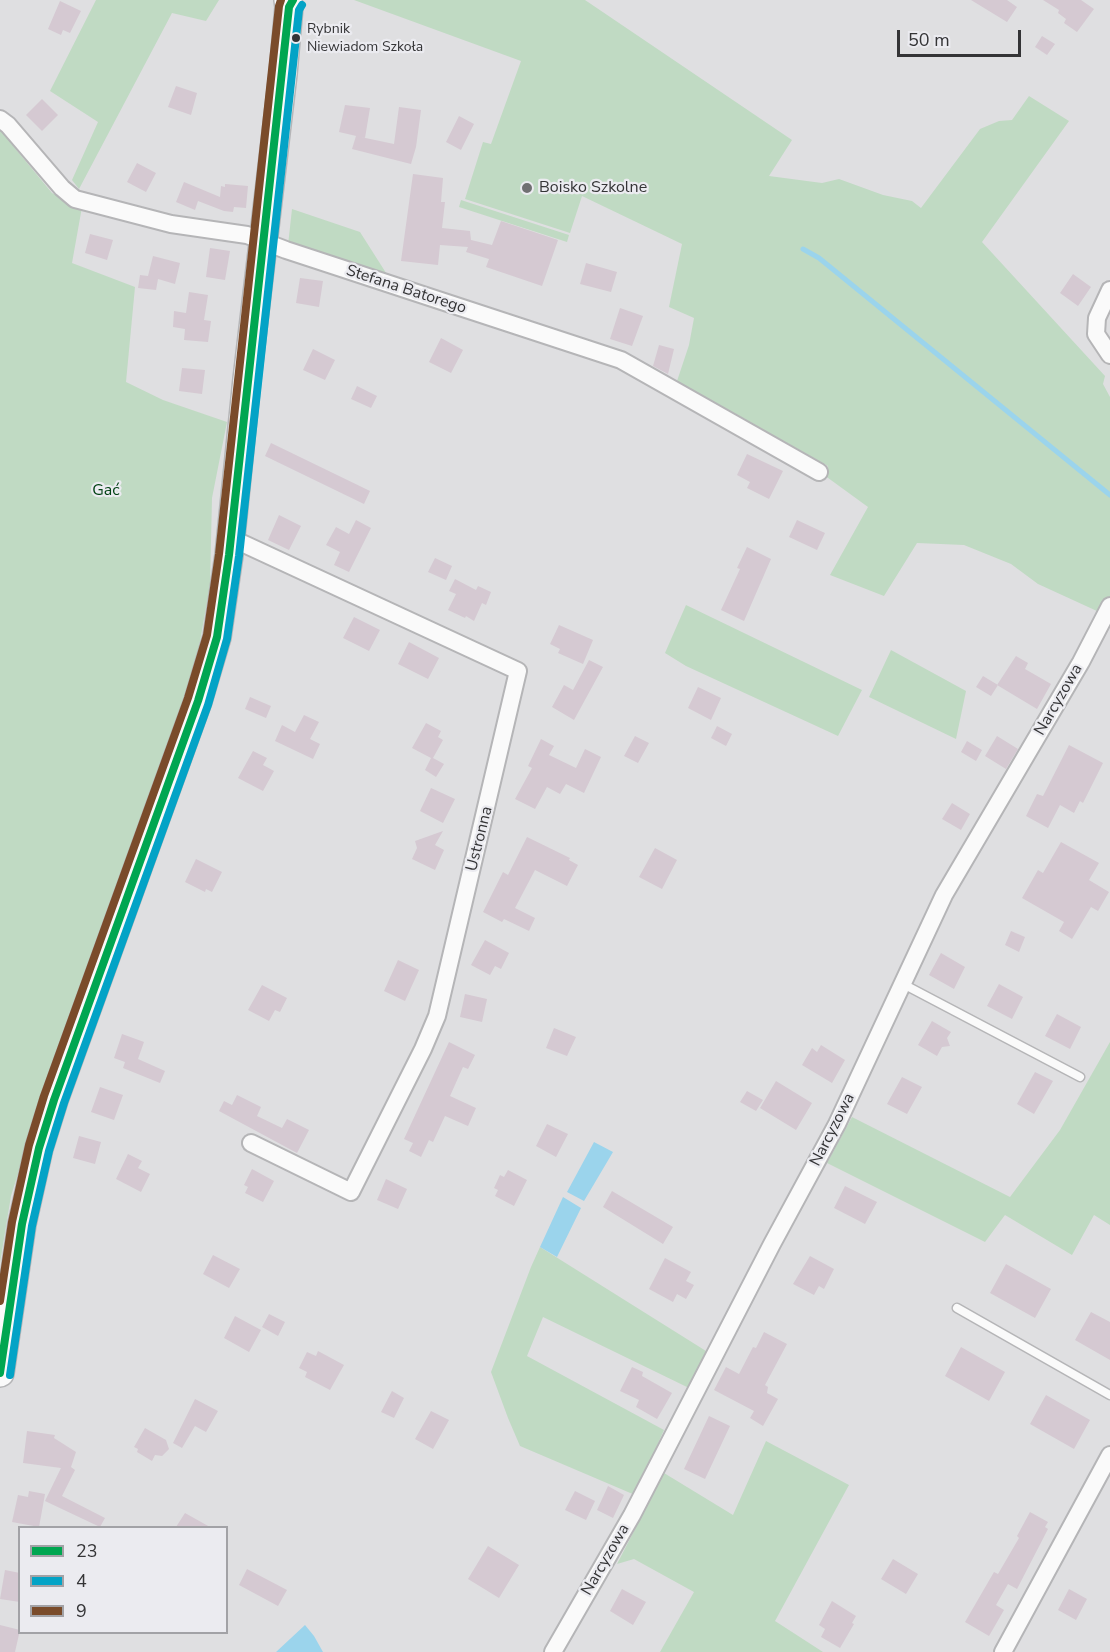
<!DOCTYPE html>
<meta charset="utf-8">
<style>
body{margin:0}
#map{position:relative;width:1110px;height:1652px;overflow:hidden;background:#dfdfe1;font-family:"Nunito Sans",sans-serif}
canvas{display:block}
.legend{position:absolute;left:18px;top:1526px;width:210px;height:108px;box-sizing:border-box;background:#ebebf0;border:2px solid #a2a2a6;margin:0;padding:8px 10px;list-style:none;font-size:18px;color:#343436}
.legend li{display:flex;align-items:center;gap:12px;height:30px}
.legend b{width:30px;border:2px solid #a2a2a6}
.scale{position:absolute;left:897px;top:30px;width:124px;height:27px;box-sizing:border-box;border:3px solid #343436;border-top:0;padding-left:8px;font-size:18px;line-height:21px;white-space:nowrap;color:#343436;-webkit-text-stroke:4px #ebebf0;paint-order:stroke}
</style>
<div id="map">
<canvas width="1110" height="1652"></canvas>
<ul class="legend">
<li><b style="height:8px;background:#00a651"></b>23</li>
<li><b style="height:8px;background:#03a3c6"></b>4</li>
<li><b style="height:8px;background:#7a4b2a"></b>9</li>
</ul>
<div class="scale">50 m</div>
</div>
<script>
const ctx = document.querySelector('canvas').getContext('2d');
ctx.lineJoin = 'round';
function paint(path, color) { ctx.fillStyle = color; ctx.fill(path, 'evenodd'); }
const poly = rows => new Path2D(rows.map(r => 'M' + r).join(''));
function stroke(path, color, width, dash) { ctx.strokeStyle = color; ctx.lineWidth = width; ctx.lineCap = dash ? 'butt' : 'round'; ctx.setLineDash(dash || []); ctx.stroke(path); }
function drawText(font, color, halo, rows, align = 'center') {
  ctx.font = font + ' "Nunito Sans",sans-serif'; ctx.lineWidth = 4.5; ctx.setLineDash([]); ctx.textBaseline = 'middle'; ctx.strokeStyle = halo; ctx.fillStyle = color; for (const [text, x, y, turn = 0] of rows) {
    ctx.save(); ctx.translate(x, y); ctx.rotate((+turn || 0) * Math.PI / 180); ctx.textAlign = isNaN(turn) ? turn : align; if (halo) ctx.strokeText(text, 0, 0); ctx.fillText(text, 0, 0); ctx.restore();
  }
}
paint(poly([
 [96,0,219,0,206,21,172,13,79,189,72,180,98,122,50,91],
 [354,0,585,0,792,140,769,176,822,183,839,179,883,195,912,201,921,208,980,129,999,121,1012,120,1029,96,1069,121,982,242,1105,376,1103,384,1110,397,1110,617,1038,584,1011,564,964,545,917,543,884,596,830,575,868,507,824,475,828,466,677,381,689,345,694,318,669,307,682,244,582,196,570,233,465,199,483,142,491,144,521,61],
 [0,127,6,132,14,147,52,193,82,207,72,263,135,287,126,382,163,400,227,422,212,498,210,585,193,681,45,1087,11,1196,0,1263],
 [461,200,569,235,567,242,459,207],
 [292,209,360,232,388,276,288,245],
 [686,605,862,690,838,736,686,666,665,653],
 [891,650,966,691,956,739,869,697],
 [1110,1042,1110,1225,1094,1215,1072,1255,1005,1215,985,1242,827,1163,852,1117,1010,1197,1060,1130],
 [540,1247,706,1351,689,1388,543,1317,527,1356,664,1430,635,1495,520,1446,508,1418,491,1372,531,1267],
 [766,1441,849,1485,775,1621,823,1652,660,1652,694,1592,634,1559,617,1564,664,1473,733,1515]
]), '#c0dac3');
paint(poly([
 [594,1142,613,1152,584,1201,567,1192],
 [563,1197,581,1208,557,1257,540,1247],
 [305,1625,314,1636,323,1652,276,1652]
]), '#9bd4ec');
stroke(poly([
 [803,249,819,258,1110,495]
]), '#9bd4ec', 5);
paint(poly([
 [971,0,1007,0,1017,7,1007,22],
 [1043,0,1081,0,1094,9,1077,32,1064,23,1066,19,1058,13,1059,10],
 [60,1,81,11,70,33,63,30,61,35,48,29],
 [1042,36,1055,44,1047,55,1035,47],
 [176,86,197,93,191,115,168,107],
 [42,99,58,115,42,131,26,115],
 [345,105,370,108,365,138,339,132],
 [399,107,421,110,416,147,411,164,352,149,356,136,394,144],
 [459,116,474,124,461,150,446,142],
 [137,163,156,173,146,192,127,182],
 [413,174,443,178,441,202,445,202,442,228,470,231,471,240,492,245,501,221,558,240,542,286,486,267,489,259,466,252,468,247,440,245,438,265,401,261],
 [184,182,220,197,221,186,225,187,225,184,248,186,246,208,234,207,233,212,224,211,198,201,195,210,176,202],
 [90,234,113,240,107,260,85,253],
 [210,248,230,251,225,280,206,277],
 [153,256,180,263,175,284,158,279,156,290,138,288,140,275,148,276],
 [586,263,617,272,611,292,580,284],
 [1073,274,1091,287,1078,306,1060,293],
 [300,278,323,281,319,307,296,303],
 [189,292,208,295,204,320,211,321,208,342,184,340,185,329,173,327,174,311,186,313],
 [620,308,643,316,632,346,610,339],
 [441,338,463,350,451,373,429,362],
 [659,345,674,349,668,374,653,366],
 [313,349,335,360,325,380,303,370],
 [182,368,205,370,202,394,179,391],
 [357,386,377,396,371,408,351,399],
 [271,443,370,491,364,504,265,456],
 [747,454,783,471,769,499,747,488,750,482,737,475],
 [279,515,301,526,289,550,268,540],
 [356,520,371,528,349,572,334,565,340,552,326,545,336,527,349,534],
 [797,520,825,533,817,550,789,537],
 [747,547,771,559,744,621,721,610,740,569,737,568],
 [435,558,452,566,446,580,428,572],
 [455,579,476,590,478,586,491,592,486,605,482,603,474,621,466,616,465,618,448,610,456,594,449,591],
 [354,617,380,630,369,651,343,638],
 [559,625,593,640,583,664,558,653,560,649,550,644],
 [409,642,439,658,428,679,398,664],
 [1016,656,1028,663,1025,669,1051,684,1037,709,997,685],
 [589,660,603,667,574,720,552,707,564,685,573,690],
 [983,676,998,685,991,696,976,687],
 [698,687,721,698,711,720,688,708],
 [250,697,271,706,266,718,245,709],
 [304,715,319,722,310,739,320,744,313,759,275,741,282,725,295,732],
 [426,723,441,731,438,737,443,740,433,758,444,764,436,777,425,770,431,758,412,748],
 [717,726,732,734,726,746,711,738],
 [635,736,649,743,638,763,624,756],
 [997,736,1018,749,1006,769,985,756],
 [541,739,554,746,549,755,576,768,585,749,601,757,584,793,566,784,560,794,547,787,535,809,515,799,532,768,528,766],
 [967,741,982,750,976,761,961,752],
 [1069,745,1103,763,1083,803,1080,801,1074,813,1060,805,1048,828,1026,816,1037,794,1043,796],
 [253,751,267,758,263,765,274,771,263,791,238,778],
 [431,788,455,799,443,823,420,811],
 [952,803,970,814,961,830,942,819],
 [443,831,435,845,444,850,435,870,412,859,417,848,415,841],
 [527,837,570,858,569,860,578,865,567,886,535,870,515,908,535,918,529,931,504,919,502,922,483,912,503,872,508,875],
 [1061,842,1099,863,1089,880,1109,892,1098,911,1091,907,1072,939,1059,931,1064,922,1022,898,1038,870,1043,873],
 [655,848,677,860,662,889,639,877],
 [196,859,222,872,212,892,206,889,205,892,185,882],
 [1011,931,1025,937,1019,952,1005,945],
 [485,940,509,953,501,969,495,966,490,975,471,965],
 [941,953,965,967,954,989,929,975],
 [398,960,419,970,405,1001,384,991],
 [999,984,1023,997,1012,1019,987,1006],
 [262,985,287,998,280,1012,275,1010,269,1021,248,1010],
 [465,994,487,999,482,1022,460,1017],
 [1057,1014,1081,1027,1070,1049,1045,1036],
 [932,1021,951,1032,947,1038,950,1046,942,1047,937,1056,918,1045],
 [554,1028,576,1037,567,1056,546,1048],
 [122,1034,144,1042,138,1059,165,1071,160,1083,123,1068,125,1062,114,1058],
 [449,1042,475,1055,468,1069,463,1067,450,1096,476,1108,468,1126,445,1116,433,1142,429,1140,421,1157,409,1151,413,1143,404,1139],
 [821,1045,845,1060,832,1083,802,1065,812,1048,817,1052],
 [1035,1072,1053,1081,1034,1114,1017,1104],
 [902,1077,922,1087,907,1114,887,1104],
 [776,1081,812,1103,796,1130,760,1108],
 [100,1087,123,1095,114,1120,91,1112],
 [747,1091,763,1100,756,1111,740,1102],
 [237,1095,261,1107,257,1116,282,1128,287,1119,309,1130,297,1153,219,1111,224,1101,232,1105],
 [547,1124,568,1134,556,1157,536,1146],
 [79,1136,101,1142,95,1164,73,1158],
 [128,1154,142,1161,138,1168,150,1174,141,1192,116,1179],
 [252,1169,274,1181,263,1202,245,1193,248,1187,244,1185],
 [508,1170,527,1180,514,1206,495,1196,498,1190,494,1188,500,1175,504,1177],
 [386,1179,407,1189,398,1209,377,1200],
 [845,1186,877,1202,865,1224,834,1208],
 [612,1191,673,1227,663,1244,603,1207],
 [213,1255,240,1269,229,1288,203,1274],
 [810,1256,834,1269,824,1289,819,1286,814,1295,793,1284],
 [665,1258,691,1272,686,1281,694,1285,686,1299,677,1294,673,1302,649,1289],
 [1006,1264,1051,1289,1035,1318,990,1293],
 [1091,1312,1110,1322,1110,1360,1075,1340],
 [269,1314,285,1322,278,1336,262,1327],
 [235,1316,261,1330,249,1352,224,1338],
 [764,1332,787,1344,765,1385,768,1387,767,1393,778,1399,763,1426,750,1418,754,1411,714,1390,726,1367,739,1374,753,1347,756,1348],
 [961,1347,1005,1372,989,1401,945,1376],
 [318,1351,344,1365,330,1390,305,1377,307,1372,299,1368,307,1352,316,1356],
 [632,1367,643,1372,642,1376,672,1393,657,1419,636,1407,639,1400,620,1391],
 [392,1391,404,1398,394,1418,381,1412],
 [1046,1395,1090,1420,1074,1449,1030,1424],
 [195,1399,218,1411,206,1432,195,1426,182,1448,173,1443],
 [431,1411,449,1420,433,1449,415,1439],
 [709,1416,730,1426,705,1479,684,1469],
 [145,1428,166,1440,169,1449,162,1456,155,1455,152,1461,137,1452,138,1449,134,1447],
 [27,1431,55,1435,54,1438,76,1452,71,1467,75,1470,62,1496,105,1518,100,1527,45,1501,61,1468,23,1463],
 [608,1486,624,1495,613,1518,597,1510],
 [29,1491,45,1494,39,1527,12,1522,18,1495,28,1497],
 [575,1491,595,1501,586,1520,565,1510],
 [1030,1512,1048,1522,1045,1527,1048,1529,1017,1589,1008,1584,996,1605,1004,1610,989,1636,965,1622,994,1572,998,1574,1019,1538,1017,1536],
 [185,1513,210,1527,176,1527],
 [488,1546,519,1565,499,1598,468,1579],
 [893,1559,918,1574,906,1594,881,1579],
 [247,1569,287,1590,278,1606,239,1585],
 [5,1570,20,1573,20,1602,0,1599],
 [622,1589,646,1602,633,1625,610,1611],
 [1069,1589,1087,1599,1076,1620,1058,1610],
 [832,1601,856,1616,852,1623,854,1624,840,1648,821,1637,825,1629,819,1625],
 [0,1625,20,1630,15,1652,0,1652]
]), '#d5c9d2');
const lane = poly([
 [903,984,1080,1077],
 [957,1308,1110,1395]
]);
const street = poly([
 [0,119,8,125,62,188,75,199,171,224,247,235,286,250,621,360,819,472],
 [1110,290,1097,318,1096,334,1110,355],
 [231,538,518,671,437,1016,423,1049,351,1192,251,1143],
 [553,1652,632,1515,772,1244,837,1124,944,895,1081,662,1110,606],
 [1003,1652,1110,1455]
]);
const primary = poly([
 [0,1373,22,1224,39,1148,54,1100,198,701,217,637,229,555,247,379,283,74,289,7,288,0]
]);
stroke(lane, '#b5b5b7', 11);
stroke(street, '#b5b5b7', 20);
stroke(primary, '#b5b5b7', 30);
stroke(lane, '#fafafa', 8);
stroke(street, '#fafafa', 16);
stroke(primary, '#fafafa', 27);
stroke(poly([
 [0,1373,22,1224,39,1148,54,1100,198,701,217,637,229,555,289,7,293,0]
]), '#00a651', 8);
stroke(poly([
 [10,1375,32,1226,49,1151,64,1103,208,705,227,639,239,556,299,10,302,5]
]), '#03a3c6', 8);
stroke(poly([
 [0,1301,12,1222,29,1145,44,1096,188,698,207,635,219,554,279,6,281,0]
]), '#7a4b2a', 8);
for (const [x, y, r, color] of [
 [296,38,5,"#343436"],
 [527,188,6,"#707072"]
]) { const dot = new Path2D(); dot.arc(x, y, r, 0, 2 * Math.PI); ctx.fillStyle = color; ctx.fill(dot); stroke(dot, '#ebebf0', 2); }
drawText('14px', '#343436', '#ebebf0', [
 ["Rybnik",307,30],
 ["Niewiadom Szkoła",307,48]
], 'left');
drawText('16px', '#343436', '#ebebf0', [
 ["Boisko Szkolne",539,188]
], 'left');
drawText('16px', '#343436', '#ebebf0', [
 ["Stefana Batorego",406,290,18],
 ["Narcyzowa",1059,700,-60],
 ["Ustronna",480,839,-76],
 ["Narcyzowa",833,1130,-63],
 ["Narcyzowa",606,1560,-60]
]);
drawText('16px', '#004213', '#ebebf0', [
 ["Gać",106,491]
]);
</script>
